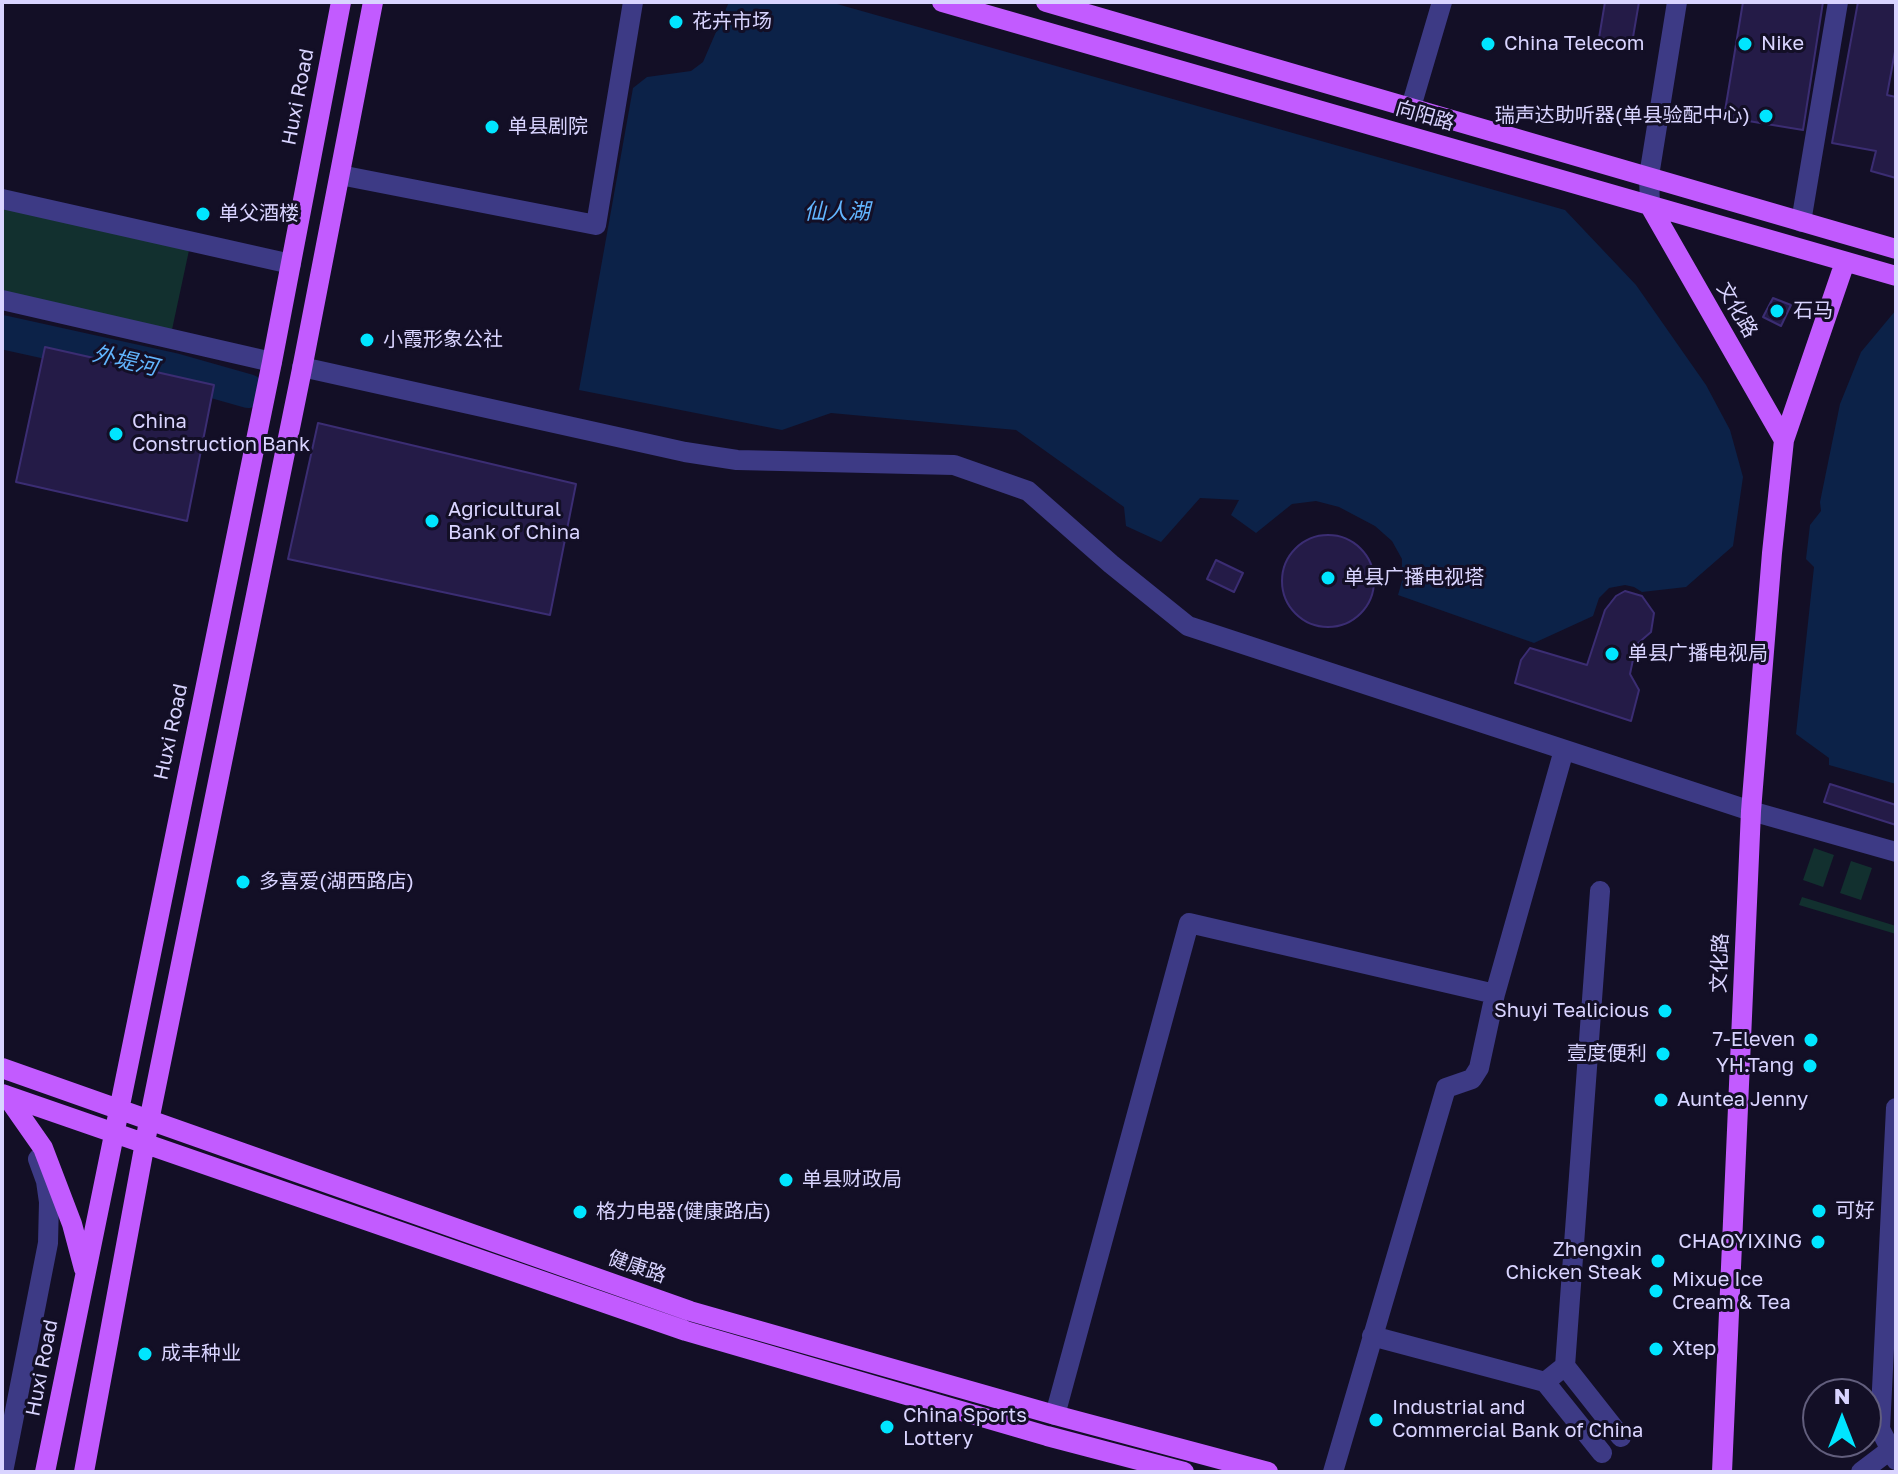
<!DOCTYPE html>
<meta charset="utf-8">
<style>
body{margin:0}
#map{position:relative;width:1898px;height:1474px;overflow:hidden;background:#130f26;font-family:"Golos Text",sans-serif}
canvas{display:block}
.frame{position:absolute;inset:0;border:4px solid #d9d4ff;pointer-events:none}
.north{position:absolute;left:1802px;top:1378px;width:80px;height:80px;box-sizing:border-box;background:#130f26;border:2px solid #625e7d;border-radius:50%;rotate:0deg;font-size:22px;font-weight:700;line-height:32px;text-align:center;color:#d9d4ff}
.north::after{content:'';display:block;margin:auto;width:28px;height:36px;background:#00e5ff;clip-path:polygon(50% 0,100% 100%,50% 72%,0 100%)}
</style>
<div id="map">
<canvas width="1898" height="1474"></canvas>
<div class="frame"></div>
<div class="north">N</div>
</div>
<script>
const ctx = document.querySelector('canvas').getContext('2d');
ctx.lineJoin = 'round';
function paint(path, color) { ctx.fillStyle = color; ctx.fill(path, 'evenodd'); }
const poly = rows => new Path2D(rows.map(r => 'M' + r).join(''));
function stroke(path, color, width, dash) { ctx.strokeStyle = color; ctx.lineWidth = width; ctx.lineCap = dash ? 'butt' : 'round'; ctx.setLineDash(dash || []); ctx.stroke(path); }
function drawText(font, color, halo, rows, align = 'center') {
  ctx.font = font + ' "Golos Text","Noto Sans SC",sans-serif'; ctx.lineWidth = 6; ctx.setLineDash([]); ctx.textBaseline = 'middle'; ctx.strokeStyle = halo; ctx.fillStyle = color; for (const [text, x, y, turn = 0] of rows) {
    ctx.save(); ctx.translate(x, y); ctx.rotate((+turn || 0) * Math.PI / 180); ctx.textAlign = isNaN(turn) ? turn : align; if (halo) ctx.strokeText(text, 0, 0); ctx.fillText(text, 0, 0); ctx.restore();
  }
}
paint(poly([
 [2,199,191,241,170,339,2,300],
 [1814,848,1834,855,1823,887,1803,880],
 [1851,861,1872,868,1861,900,1840,893],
 [1802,897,1896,926,1896,934,1799,905]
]), '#12302f');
paint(poly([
 [729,2,830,2,1565,210,1636,285,1706,385,1730,430,1743,477,1733,546,1686,587,1642,592,1634,587,1625,585,1609,588,1599,598,1593,616,1534,643,1398,595,1402,581,1402,559,1392,541,1375,526,1339,507,1316,501,1292,504,1256,533,1231,515,1239,500,1200,498,1161,542,1126,526,1124,507,1016,430,831,413,782,430,579,390,633,88,647,77,691,71,703,62],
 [1896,310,1896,784,1829,765,1829,758,1796,734,1814,567,1806,559,1810,525,1821,511,1820,502,1840,404,1861,352]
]), '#0c2248');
stroke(poly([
 [2,332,174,370,248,391]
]), '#0c2248', 34);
const building = poly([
 [1605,2,1639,2,1632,43,1599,38,1605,2],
 [1743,2,1823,2,1803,130,1724,117,1743,2],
 [1858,2,1896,2,1896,46,1887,95,1896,97,1896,178,1871,171,1876,151,1832,143,1858,2],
 [1773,298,1791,305,1781,326,1763,317,1773,298],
 [45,347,214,385,187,521,16,482,45,347],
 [318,423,576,484,550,615,288,559,318,423],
 '1282 581a46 46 0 1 1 92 0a46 46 0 1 1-92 0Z',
 [1216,560,1243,573,1234,592,1207,579,1216,560],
 [1625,591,1642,596,1654,613,1651,632,1636,645,1630,674,1639,690,1631,721,1515,683,1521,660,1530,648,1587,665,1605,610,1616,596,1625,591],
 [1830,784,1896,805,1896,825,1824,802,1830,784]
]);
paint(building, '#241b47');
stroke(building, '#3b2d73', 2);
stroke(poly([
 [1411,107,1442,2],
 [340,175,596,225,633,2],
 [2,199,291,264],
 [1650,206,1649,176,1677,2],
 [1801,222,1838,2],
 [2,300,272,362],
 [302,367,685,452,737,460,954,465,1028,491,1111,564,1188,626,1751,811,1896,852],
 [1896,1108,1880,1429,1896,1460],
 [1372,1336,1545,1382,1565,1366,1600,891],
 [1565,1366,1621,1437],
 [1545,1382,1602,1453],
 [1055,1415,1189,923,1495,994],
 [3,1472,48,1243,49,1202,46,1181,38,1159],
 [1333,1472,1446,1088,1472,1079,1479,1068,1495,994,1564,750],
 [1861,1472,1890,1450]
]), '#3d3a85', 20);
stroke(poly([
 [942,2,1896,276],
 [1046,2,1896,249],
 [1650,206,1784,440],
 [2,1068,690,1311,1055,1415,1268,1472],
 [2,1094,686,1331,1047,1436,1184,1472],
 [6,1095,43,1148,72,1224,84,1269],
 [45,1472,272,362,341,2],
 [84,1472,149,1121,302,369,373,2],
 [1722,1472,1751,811,1772,553,1784,440,1845,262]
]), '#c25bff', 20);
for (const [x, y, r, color] of [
 [676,22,8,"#00e5ff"],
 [1488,44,8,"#00e5ff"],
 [1745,44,8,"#00e5ff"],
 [1766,116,8,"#00e5ff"],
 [492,127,8,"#00e5ff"],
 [203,214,8,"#00e5ff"],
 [1777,311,8,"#00e5ff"],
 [367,340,8,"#00e5ff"],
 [116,434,8,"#00e5ff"],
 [432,521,8,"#00e5ff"],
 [1328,578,8,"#00e5ff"],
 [1612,654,8,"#00e5ff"],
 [243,882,8,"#00e5ff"],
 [1665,1011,8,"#00e5ff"],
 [1811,1040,8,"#00e5ff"],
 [1663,1054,8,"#00e5ff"],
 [1810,1066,8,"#00e5ff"],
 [1661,1100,8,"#00e5ff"],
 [786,1180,8,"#00e5ff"],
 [1819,1211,8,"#00e5ff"],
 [580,1212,8,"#00e5ff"],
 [1818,1242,8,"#00e5ff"],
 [1658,1261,8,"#00e5ff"],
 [1656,1291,8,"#00e5ff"],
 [1656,1349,8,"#00e5ff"],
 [145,1354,8,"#00e5ff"],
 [1376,1420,8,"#00e5ff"],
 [887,1427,8,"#00e5ff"]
]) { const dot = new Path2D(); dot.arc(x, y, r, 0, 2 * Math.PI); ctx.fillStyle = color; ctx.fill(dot); stroke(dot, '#130f26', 3); }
drawText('20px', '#d9d4ff', '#130f26', [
 ["花卉市场",692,22],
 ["China Telecom",1504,44],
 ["Nike",1761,44],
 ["瑞声达助听器(单县验配中心)",1750,116,"right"],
 ["单县剧院",508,127],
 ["单父酒楼",219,214],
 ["石马",1793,311],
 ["小霞形象公社",383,340],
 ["China",132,422],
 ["Construction Bank",132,445],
 ["Agricultural",448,510],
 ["Bank of China",448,533],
 ["单县广播电视塔",1344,578],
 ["单县广播电视局",1628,654],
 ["多喜爱(湖西路店)",259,882],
 ["Shuyi Tealicious",1649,1011,"right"],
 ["7-Eleven",1795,1040,"right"],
 ["壹度便利",1647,1054,"right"],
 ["YH.Tang",1794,1066,"right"],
 ["Auntea Jenny",1677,1100],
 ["单县财政局",802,1180],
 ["可好",1835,1211],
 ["格力电器(健康路店)",596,1212],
 ["CHAOYIXING",1802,1242,"right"],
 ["Zhengxin",1642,1250,"right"],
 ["Chicken Steak",1642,1273,"right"],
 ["Mixue Ice",1672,1280],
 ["Cream & Tea",1672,1303],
 ["Xtep",1672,1349],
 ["成丰种业",161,1354],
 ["Industrial and",1392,1408],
 ["Commercial Bank of China",1392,1431],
 ["China Sports",903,1416],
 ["Lottery",903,1439]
], 'left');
drawText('20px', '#d9d4ff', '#130f26', [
 ["Huxi Road",298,97,-79],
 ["向阳路",1425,116,16],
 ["文化路",1737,310,60],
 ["Huxi Road",171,732,-78],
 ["文化路",1720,963,-88],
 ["健康路",637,1267,19],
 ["Huxi Road",42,1368,-79]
]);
drawText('italic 22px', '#62b6ff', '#130f26', [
 ["仙人湖",837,212],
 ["外堤河",125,361,13]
]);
</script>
